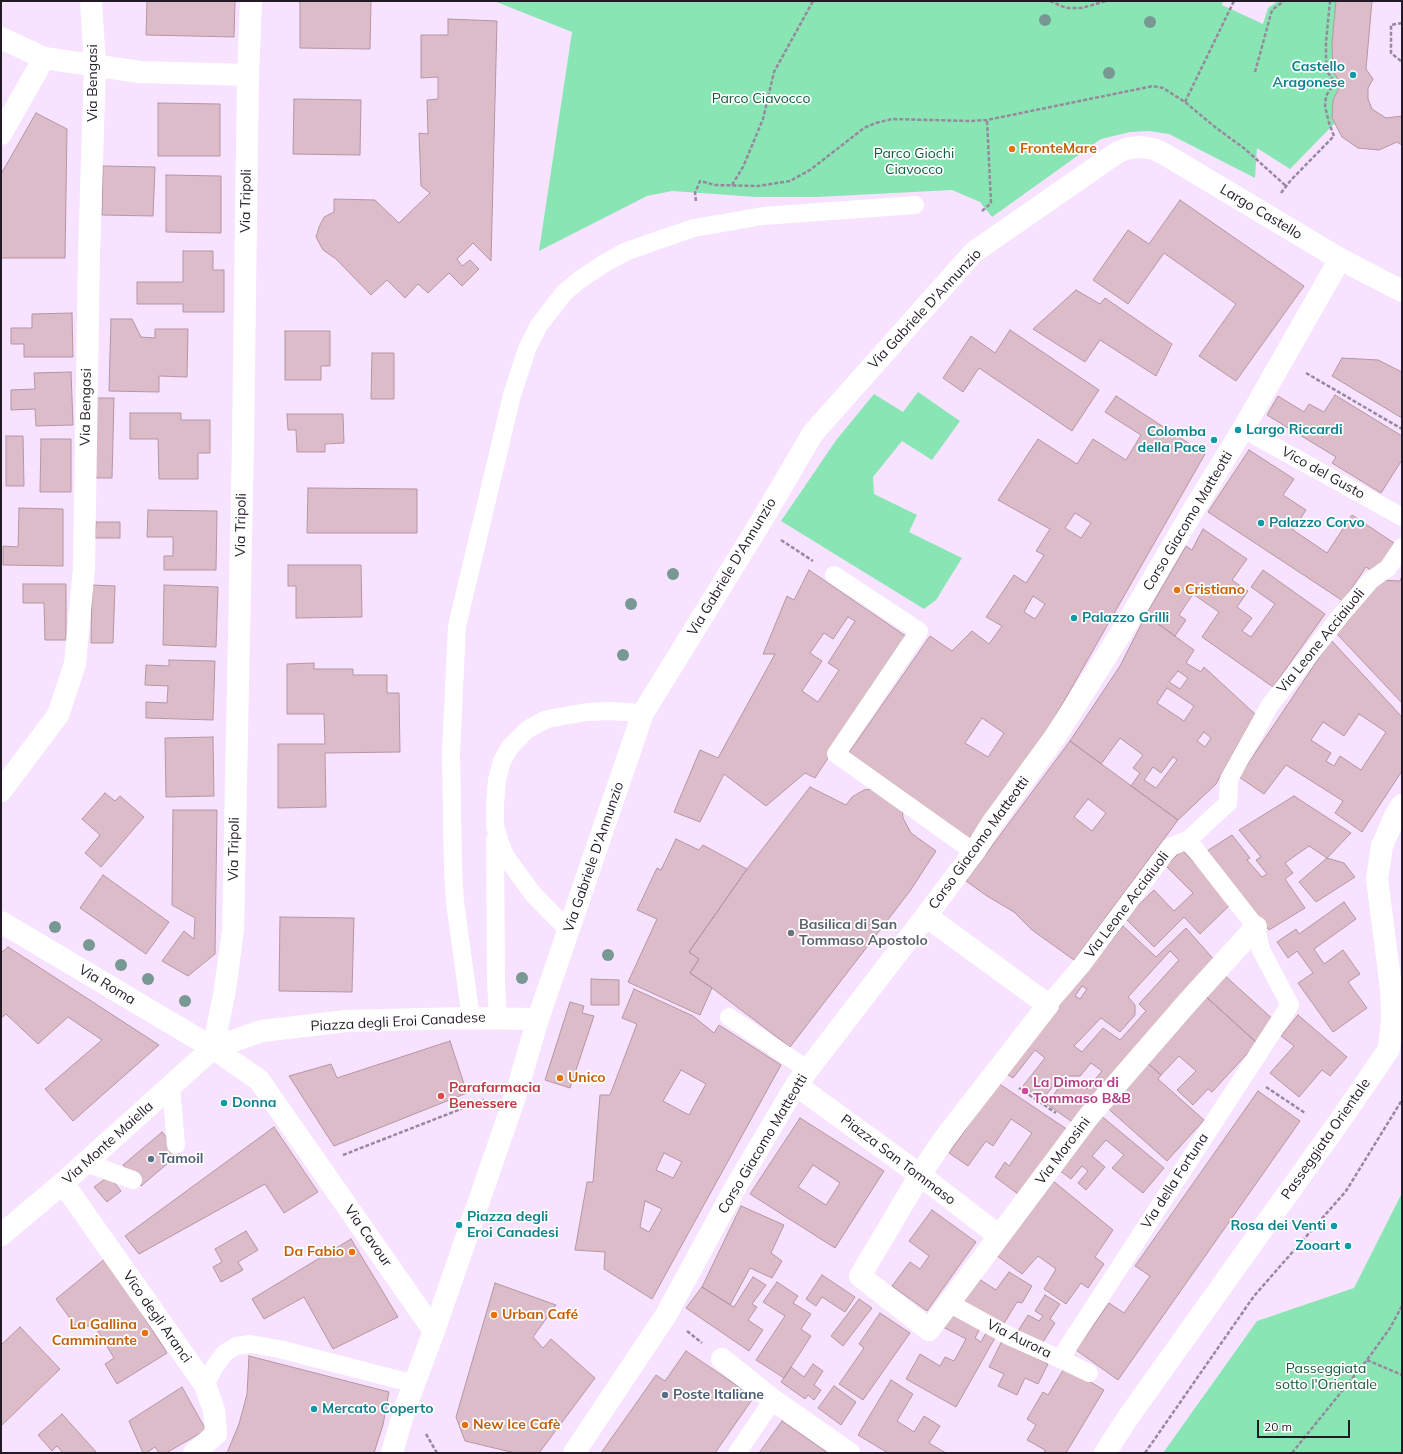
<!DOCTYPE html>
<meta charset="utf-8">
<style>
body{margin:0}
#map{position:relative;width:1403px;height:1454px;overflow:hidden;background:#f7e3ff;font-family:Mulish,sans-serif}
canvas{display:block}
.frame{position:absolute;inset:0;border:2px solid #221b25;pointer-events:none}
.scale{position:absolute;left:1257px;top:1420px;width:93px;height:18px;box-sizing:border-box;border:2px solid #221b25;border-top:0;padding-left:5px;font-size:12px;line-height:14px;white-space:nowrap;color:#221b25;-webkit-text-stroke:3px #fff;paint-order:stroke}
</style>
<div id="map">
<canvas width="1403" height="1454"></canvas>
<div class="frame"></div>
<div class="scale">20 m</div>
</div>
<script>
const ctx = document.querySelector('canvas').getContext('2d');
ctx.lineJoin = 'round';
function paint(path, color) { ctx.fillStyle = color; ctx.fill(path, 'evenodd'); }
const poly = rows => new Path2D(rows.map(r => 'M' + r).join(''));
function stroke(path, color, width, dash) { ctx.strokeStyle = color; ctx.lineWidth = width; ctx.lineCap = dash ? 'butt' : 'round'; ctx.setLineDash(dash || []); ctx.stroke(path); }
function drawText(font, color, halo, rows, align = 'center') {
  ctx.font = font + ' Mulish,sans-serif'; ctx.lineWidth = 3.5; ctx.setLineDash([]); ctx.textBaseline = 'middle'; ctx.strokeStyle = halo; ctx.fillStyle = color; for (const [text, x, y, turn = 0] of rows) {
    ctx.save(); ctx.translate(x, y); ctx.rotate((+turn || 0) * Math.PI / 180); ctx.textAlign = isNaN(turn) ? turn : align; if (halo) ctx.strokeText(text, 0, 0); ctx.fillText(text, 0, 0); ctx.restore();
  }
}
paint(poly([
 [494,1,1223,1,1222,5,1263,24,1268,8,1278,1,1336,1,1332,43,1333,71,1341,84,1333,100,1332,118,1335,123,1290,169,1257,148,1255,178,1169,134,1149,131,1130,132,1101,139,992,217,980,202,952,190,817,197,756,197,672,191,647,196,539,251,572,32],
 [918,392,960,421,932,460,902,441,873,477,874,494,917,515,909,532,962,558,936,600,924,609,781,521,837,439,874,394,903,412],
 [1402,1193,1402,1453,1163,1453,1257,1321,1354,1288]
]), '#8ae5b4');
const building = poly([
 [147,1,235,1,234,37,146,35,147,1],
 [300,1,371,1,370,49,300,48,300,1],
 [1336,1,1372,1,1366,69,1373,79,1368,88,1368,99,1372,109,1386,118,1402,116,1402,145,1397,142,1379,150,1358,148,1342,137,1332,118,1333,100,1341,84,1333,71,1332,43,1336,1],
 [448,19,497,21,491,261,473,243,457,259,462,266,470,260,479,269,462,286,449,273,428,293,418,284,405,298,387,280,371,295,336,259,323,250,316,237,319,227,324,217,334,212,334,199,375,200,399,223,430,193,421,186,419,133,428,134,427,100,438,99,438,77,421,78,421,35,448,35,448,19],
 [294,99,361,100,360,155,293,154,294,99],
 [158,103,220,104,220,156,158,156,158,103],
 [36,113,67,129,65,258,1,258,1,174,36,113],
 [103,166,155,167,153,216,102,215,103,166],
 [166,175,221,176,221,233,166,232,166,175],
 [1180,200,1304,286,1236,381,1199,356,1236,304,1164,253,1128,304,1093,280,1128,230,1149,244,1180,200],
 [183,251,213,251,213,270,224,270,224,312,183,312,183,304,137,304,137,282,183,282,183,251],
 [1076,290,1100,304,1105,298,1172,344,1156,376,1100,340,1085,362,1033,329,1076,290],
 [72,313,73,357,24,357,24,344,11,344,11,328,32,328,32,314,72,313],
 [111,319,132,319,141,337,155,338,155,329,188,329,187,377,159,376,159,392,109,391,111,319],
 [1010,330,1099,390,1072,431,979,368,963,392,943,378,971,336,995,353,1010,330],
 [285,331,330,331,330,366,321,366,321,380,285,380,285,331],
 [372,353,394,353,394,399,371,399,372,353],
 [1342,358,1378,360,1402,372,1402,418,1332,376,1342,358],
 [71,372,73,425,36,426,35,409,11,410,11,390,35,389,34,373,71,372],
 [1335,395,1402,436,1402,460,1381,493,1332,463,1336,457,1267,415,1278,396,1304,412,1309,404,1324,412,1335,395],
 [1116,396,1205,454,1035,752,967,841,846,757,930,636,952,651,972,631,989,644,1002,626,986,617,1014,575,1026,583,1044,555,1036,551,1050,529,998,500,1038,439,1077,464,1093,439,1126,460,1141,435,1105,412,1116,396],
 [1075,513,1091,523,1081,538,1065,528,1075,513],
 [1033,596,1045,604,1035,619,1024,612,1033,596],
 [982,718,1004,733,988,757,965,743,982,718],
 [95,398,114,398,112,478,92,478,95,398],
 [130,413,181,413,181,420,210,420,210,453,198,453,198,479,159,479,158,439,130,439,130,413],
 [287,414,343,414,344,443,325,444,325,452,297,452,296,430,288,430,287,414],
 [6,436,23,436,24,486,6,486,6,436],
 [41,439,71,439,71,492,40,492,41,439],
 [1249,450,1294,479,1283,495,1306,510,1293,530,1327,553,1352,515,1394,543,1375,573,1366,567,1343,601,1208,512,1249,450],
 [308,488,417,489,417,533,307,533,308,488],
 [19,508,63,509,63,566,3,565,3,546,18,547,19,508],
 [148,510,217,511,216,570,164,570,164,556,173,556,173,537,147,537,148,510],
 [96,522,120,522,120,538,95,538,96,522],
 [1203,529,1247,559,1232,580,1248,591,1237,607,1252,618,1242,631,1251,637,1275,604,1251,587,1263,570,1325,614,1273,687,1202,637,1219,612,1193,594,1179,615,1186,620,1175,636,1146,615,1186,546,1192,550,1203,529],
 [288,565,361,565,362,617,296,618,296,586,288,586,288,565],
 [809,570,907,637,815,778,805,773,766,806,724,774,700,822,674,812,700,750,718,758,775,654,763,654,787,596,794,600,809,570],
 [848,617,855,621,828,663,839,670,818,702,802,691,822,661,810,653,824,633,833,639,848,617],
 [1402,576,1402,703,1337,634,1381,580,1400,581,1402,576],
 [23,584,66,584,66,640,45,640,44,603,23,603,23,584],
 [92,585,115,586,113,643,91,643,92,585],
 [164,585,218,587,216,647,163,645,164,585],
 [1146,615,1194,650,1186,663,1201,672,1204,667,1255,714,1216,784,1178,820,1131,786,1140,773,1133,768,1143,755,1120,738,1101,764,1070,741,1120,666,1146,615],
 [1178,671,1188,678,1180,689,1169,682,1178,671],
 [1167,688,1194,706,1184,721,1157,703,1167,688],
 [1204,732,1211,738,1205,747,1197,741,1204,732],
 [1173,757,1177,760,1156,788,1144,780,1153,767,1161,773,1173,757],
 [1331,640,1402,717,1402,771,1362,832,1335,813,1343,801,1286,765,1264,794,1239,777,1331,640],
 [1359,714,1386,732,1361,770,1340,756,1334,766,1326,761,1331,753,1311,740,1323,722,1344,736,1359,714],
 [169,660,215,661,213,720,146,718,146,702,167,703,168,686,145,685,146,665,169,666,169,660],
 [314,663,314,669,353,669,353,675,387,675,387,693,399,693,400,752,325,753,326,807,278,808,278,744,325,744,324,714,287,714,287,664,314,663],
 [213,737,214,796,166,797,165,738,213,737],
 [1070,741,1178,820,1074,960,1032,930,1014,912,987,896,966,881,1070,741],
 [1088,799,1106,813,1092,831,1074,817,1088,799],
 [810,787,846,805,852,797,864,790,875,789,902,806,903,818,911,833,936,851,910,891,790,1047,712,988,690,973,699,959,689,952,747,869,810,787],
 [105,793,115,801,120,796,144,817,101,867,85,853,100,835,82,819,105,793],
 [1294,796,1351,833,1327,858,1309,846,1285,863,1293,873,1285,879,1305,908,1269,930,1207,851,1232,835,1250,858,1247,860,1262,877,1267,874,1256,860,1261,857,1239,830,1294,796],
 [173,810,217,810,215,954,188,976,162,961,184,931,194,939,195,918,172,905,173,810],
 [676,839,699,850,703,845,747,869,689,952,699,959,690,973,712,988,700,1015,628,982,657,919,637,910,657,868,661,870,676,839],
 [1182,850,1233,902,1200,934,1184,917,1154,947,1125,918,1154,890,1174,911,1193,893,1166,866,1182,850],
 [1327,858,1344,863,1355,877,1316,902,1299,882,1327,858],
 [103,875,169,922,146,954,80,908,103,875],
 [1344,902,1356,919,1314,949,1324,964,1343,950,1360,974,1348,982,1367,1008,1333,1032,1298,983,1313,973,1297,951,1288,958,1277,942,1296,929,1299,934,1344,902],
 [280,917,354,918,352,992,279,991,280,917],
 [1123,926,1156,957,1186,928,1217,963,1075,1124,1047,1104,1062,1083,1078,1083,1087,1089,1102,1071,1091,1063,1080,1076,1061,1076,1042,1100,1023,1086,1045,1058,1035,1050,1013,1078,1005,1073,1123,926],
 [1170,951,1179,960,1139,1004,1146,1011,1120,1040,1103,1028,1082,1052,1074,1046,1101,1018,1120,1032,1135,1015,1135,1005,1128,997,1170,951],
 [1082,986,1087,989,1080,999,1075,996,1082,986],
 [8,947,159,1045,73,1121,45,1089,102,1040,68,1017,38,1044,6,1014,1,1018,1,953,8,947],
 [1222,973,1276,1022,1257,1043,1203,994,1222,973],
 [591,979,619,980,619,1005,591,1005,591,979],
 [634,989,693,1016,714,1033,719,1025,781,1065,652,1299,604,1269,605,1252,575,1250,587,1182,593,1182,600,1095,610,1095,637,1024,622,1018,634,989],
 [681,1070,706,1084,689,1115,663,1101,681,1070],
 [664,1153,682,1162,673,1178,656,1170,664,1153],
 [645,1201,662,1209,649,1232,640,1227,645,1201],
 [1203,994,1257,1043,1212,1092,1208,1089,1193,1105,1177,1090,1196,1071,1179,1056,1161,1075,1143,1059,1203,994],
 [570,1002,584,1006,582,1013,594,1016,570,1088,545,1080,570,1002],
 [1298,1015,1347,1057,1330,1076,1322,1070,1299,1097,1270,1073,1294,1046,1281,1036,1298,1015],
 [450,1041,467,1093,334,1146,289,1076,331,1064,337,1078,450,1041],
 [1143,1059,1161,1075,1158,1079,1204,1120,1167,1161,1103,1104,1143,1059],
 [998,1083,1068,1130,1022,1197,995,1177,1005,1162,1009,1166,1032,1133,1011,1119,993,1146,986,1141,968,1166,949,1153,998,1083],
 [1258,1091,1300,1121,1118,1380,1076,1350,1109,1303,1124,1313,1150,1276,1135,1266,1258,1091],
 [1099,1114,1164,1168,1143,1193,1112,1168,1124,1155,1106,1140,1092,1156,1105,1167,1086,1190,1078,1183,1088,1171,1082,1166,1071,1179,1055,1167,1099,1114],
 [800,1118,884,1171,835,1248,750,1194,800,1118],
 [813,1165,840,1183,826,1205,798,1187,813,1165],
 [274,1127,318,1192,284,1213,265,1184,139,1254,125,1236,274,1127],
 [162,1132,180,1153,141,1186,123,1165,162,1132],
 [109,1176,121,1191,107,1202,94,1187,109,1176],
 [1052,1180,1113,1230,1095,1257,1104,1264,1088,1288,1081,1283,1066,1304,1044,1289,1056,1269,1038,1256,1022,1274,993,1253,1052,1180],
 [741,1206,784,1225,771,1253,782,1261,772,1278,750,1268,730,1305,702,1287,741,1206],
 [932,1210,976,1242,927,1311,892,1286,910,1262,920,1269,929,1256,909,1241,932,1210],
 [246,1231,258,1250,238,1262,243,1270,221,1282,213,1267,222,1262,215,1249,246,1231],
 [351,1239,398,1317,333,1349,304,1297,264,1319,252,1299,351,1239],
 [106,1258,167,1353,117,1384,105,1364,114,1358,94,1325,77,1328,56,1299,106,1258],
 [1009,1272,1032,1286,1022,1303,1017,1302,1000,1330,955,1302,976,1277,996,1290,1009,1272],
 [822,1275,855,1297,845,1312,822,1297,816,1306,806,1299,822,1275],
 [753,1277,766,1285,752,1304,757,1307,748,1320,763,1330,749,1351,686,1308,702,1287,734,1307,753,1277],
 [777,1282,798,1296,793,1303,811,1314,801,1329,811,1336,784,1378,756,1360,785,1316,763,1302,777,1282],
 [495,1283,556,1305,533,1337,543,1348,551,1339,595,1378,539,1453,515,1453,465,1441,456,1417,495,1283],
 [1045,1295,1060,1304,1050,1319,1055,1323,1041,1345,1018,1331,1028,1315,1039,1321,1043,1316,1035,1311,1045,1295],
 [859,1299,872,1308,843,1346,831,1336,859,1299],
 [952,1311,981,1327,975,1338,981,1342,987,1331,996,1336,956,1407,906,1379,920,1354,940,1366,945,1357,954,1361,966,1339,943,1327,952,1311],
 [880,1313,910,1333,863,1400,839,1384,864,1348,859,1344,880,1313],
 [20,1327,60,1369,1,1426,1,1345,20,1327],
 [1002,1341,1048,1364,1038,1384,1025,1378,1017,1395,998,1386,1004,1374,989,1367,1002,1341],
 [686,1351,754,1397,715,1453,601,1453,656,1375,665,1381,686,1351],
 [249,1356,389,1392,383,1425,374,1453,227,1453,239,1424,247,1394,249,1356],
 [813,1364,823,1371,814,1385,821,1390,814,1400,808,1395,805,1399,781,1382,791,1367,804,1377,813,1364],
 [1065,1367,1104,1390,1066,1453,1044,1453,1045,1450,1027,1440,1036,1425,1027,1419,1043,1392,1048,1395,1065,1367],
 [891,1380,913,1394,897,1421,914,1432,924,1416,940,1426,929,1443,946,1453,888,1453,858,1435,891,1380],
 [834,1386,856,1402,841,1425,818,1408,834,1386],
 [182,1387,206,1430,166,1453,159,1453,155,1447,146,1453,143,1453,129,1421,182,1387],
 [62,1414,97,1453,63,1453,57,1446,52,1451,38,1435,62,1414],
 [782,1421,828,1453,759,1453,782,1421]
]);
paint(building, '#ddbcca');
stroke(building, '#b595a3', 1);
stroke(poly([
 [1050,1,1066,8,1082,8,1106,1],
 [1402,23,1391,25,1391,53,1402,62],
 [1255,72,1272,10,1284,1],
 [1185,102,1234,1],
 [732,185,743,167,763,119,774,72,813,1],
 [1281,193,1291,180,1334,136,1329,123,1325,106,1326,96,1335,82,1328,73,1326,60,1326,42,1330,1],
 [696,201,695,193,700,181,715,185,758,186,790,181,810,170,864,128,876,123,892,119,970,121,987,120,1153,86,1163,88,1185,102,1215,127,1245,149,1286,186],
 [982,211,991,203,987,120],
 [1306,373,1402,429],
 [781,540,813,561],
 [1266,1087,1305,1113],
 [1019,1088,1056,1113],
 [343,1155,484,1100],
 [687,1331,702,1343],
 [1367,1360,1402,1375],
 [426,1434,437,1453],
 [1145,1453,1254,1296,1346,1191,1402,1100],
 [1292,1453,1367,1360,1390,1328,1402,1306]
]), '#97899d', 2.5, [4, 2]);
stroke(poly([
 [1243,429,1402,517],
 [834,575,919,631,836,754,974,852],
 [495,840,496,981,498,1018],
 [569,931,533,894,506,857,500,843,495,826,495,804,497,780,502,761,510,747,528,729,547,719,587,712,610,711,643,713],
 [1048,1005,1081,966,1170,847,1188,840,1228,803,1229,779,1270,705,1341,615,1371,580,1388,568,1402,547],
 [729,1017,808,1070],
 [471,1018,455,903,453,869,451,752,457,626,512,395,527,349,539,325,564,293,578,281,605,263,625,252,647,244,694,228,763,216,915,205],
 [171,1086,176,1145],
 [86,1163,133,1180],
 [949,1303,1009,1336,1060,1359,1089,1373],
 [1060,1359,1290,1005,1261,950,1256,927,1188,840],
 [205,1385,215,1366,225,1353,236,1346,250,1344,279,1349,415,1384],
 [737,1453,773,1400]
]), '#fff', 18);
stroke(poly([
 [1,38,44,58,140,72,248,75],
 [1,134,44,58],
 [1,791,58,715,75,664,84,567,89,254,95,66,91,1],
 [926,916,1048,1005,944,1139,920,1175,860,1276,929,1330,1089,1116,1187,1003,1256,927],
 [1,922,213,1048,259,1080,434,1331],
 [213,1048,262,1031,346,1021,463,1018,538,1019],
 [796,1085,920,1175,999,1236],
 [63,1183,205,1385,214,1410,216,1434,194,1453],
 [722,1359,773,1400,849,1453],
 [392,1453,404,1411,434,1331,516,1094,538,1019,643,713,759,525,813,433,974,252,1118,152,1129,148,1141,147,1154,149,1166,155,1340,259,1402,291],
 [574,1453,666,1315,735,1188,796,1085,926,916,974,852,993,822,1055,737,1123,630,1191,514,1243,429,1340,259],
 [1105,1453,1129,1416,1346,1112,1389,1049,1392,1019,1391,988,1377,879,1382,846,1395,816,1402,805]
]), '#fff', 22);
stroke(poly([
 [1,1235,63,1183,213,1048,225,990,233,930,243,441,248,75,251,1]
]), '#fff', 22);
ctx.fillStyle = '#779893';
for (const [x, y] of [
 [1045,20],
 [1150,22],
 [1109,73],
 [673,574],
 [631,604],
 [623,655],
 [55,927],
 [89,945],
 [608,955],
 [121,965],
 [522,978],
 [148,979],
 [185,1001]
]) { ctx.beginPath(); ctx.arc(x, y, 6, 0, 2 * Math.PI); ctx.fill(); }
for (const [x, y, r, color] of [
 [1353,75,4,"#0f9aa8"],
 [1012,149,4,"#e8710a"],
 [1238,430,4,"#0f9aa8"],
 [1214,440,4,"#0f9aa8"],
 [1261,523,4,"#0f9aa8"],
 [1177,590,4,"#e8710a"],
 [1074,618,4,"#0f9aa8"],
 [791,933,4,"#6b7280"],
 [560,1078,4,"#e8710a"],
 [1025,1091,4,"#d1479c"],
 [441,1096,4,"#e0444e"],
 [224,1103,4,"#0f9aa8"],
 [151,1159,4,"#5c6f8a"],
 [459,1225,4,"#0f9aa8"],
 [1334,1226,4,"#0f9aa8"],
 [1348,1246,4,"#0f9aa8"],
 [352,1252,4,"#e8710a"],
 [494,1315,4,"#e8710a"],
 [145,1333,4,"#e8710a"],
 [665,1395,4,"#5c6f8a"],
 [314,1409,4,"#0f9aa8"],
 [465,1425,4,"#e8710a"]
]) { const dot = new Path2D(); dot.arc(x, y, r, 0, 2 * Math.PI); ctx.fillStyle = color; ctx.fill(dot); stroke(dot, '#fff', 1.5); }
drawText('bold 14px', '#0d838f', '#fff', [
 ["Castello",1345,67,"right"],
 ["Aragonese",1345,83,"right"],
 ["Largo Riccardi",1246,430],
 ["Colomba",1206,432,"right"],
 ["della Pace",1206,448,"right"],
 ["Palazzo Corvo",1269,523],
 ["Palazzo Grilli",1082,618],
 ["Donna",232,1103],
 ["Piazza degli",467,1217],
 ["Eroi Canadesi",467,1233],
 ["Rosa dei Venti",1326,1226,"right"],
 ["Zooart",1340,1246,"right"],
 ["Mercato Coperto",322,1409]
], 'left');
drawText('14px', '#221b25', '#fff', [
 ["Via Bengasi",93,83,-90],
 ["Via Tripoli",246,201,-89],
 ["Largo Castello",1261,212,31],
 ["Via Gabriele D'Annunzio",925,309,-47],
 ["Via Bengasi",86,407,-89],
 ["Vico del Gusto",1323,473,29],
 ["Corso Giacomo Matteotti",1188,521,-59],
 ["Via Tripoli",241,525,-89],
 ["Via Gabriele D'Annunzio",732,567,-59],
 ["Via Leone Acciaiuoli",1321,641,-51],
 ["Corso Giacomo Matteotti",979,843,-54],
 ["Via Tripoli",234,849,-89],
 ["Via Gabriele D'Annunzio",594,857,-71],
 ["Via Leone Acciaiuoli",1127,905,-53],
 ["Via Roma",107,985,31],
 ["Piazza degli Eroi Canadese",398,1022,-3],
 ["Passeggiata Orientale",1326,1139,-55],
 ["Via Monte Maiella",108,1143,-42],
 ["Corso Giacomo Matteotti",763,1144,-59],
 ["Via Morosini",1063,1151,-53],
 ["Piazza San Tommaso",898,1160,37],
 ["Via della Fortuna",1175,1181,-57],
 ["Via Cavour",368,1236,55],
 ["Vico degli Aranci",157,1317,55],
 ["Via Aurora",1019,1339,26]
]);
drawText('14px', '#0f5b3a', '#fff', [
 ["Parco Ciavocco",761,99],
 ["Parco Giochi",914,154],
 ["Ciavocco",914,170],
 ["Passeggiata",1326,1369],
 ["sotto l'Orientale",1326,1385]
]);
drawText('bold 14px', '#c56008', '#fff', [
 ["FronteMare",1020,149],
 ["Cristiano",1185,590],
 ["Unico",568,1078],
 ["Da Fabio",344,1252,"right"],
 ["Urban Café",502,1315],
 ["La Gallina",137,1325,"right"],
 ["Camminante",137,1341,"right"],
 ["New Ice Cafè",473,1425]
], 'left');
drawText('bold 14px', '#5b616d', '#fff', [
 ["Basilica di San",799,925],
 ["Tommaso Apostolo",799,941]
], 'left');
drawText('bold 14px', '#b23c85', '#fff', [
 ["La Dimora di",1033,1083],
 ["Tommaso B&B",1033,1099]
], 'left');
drawText('bold 14px', '#be3a42', '#fff', [
 ["Parafarmacia",449,1088],
 ["Benessere",449,1104]
], 'left');
drawText('bold 14px', '#4e5e75', '#fff', [
 ["Tamoil",159,1159],
 ["Poste Italiane",673,1395]
], 'left');
</script>
